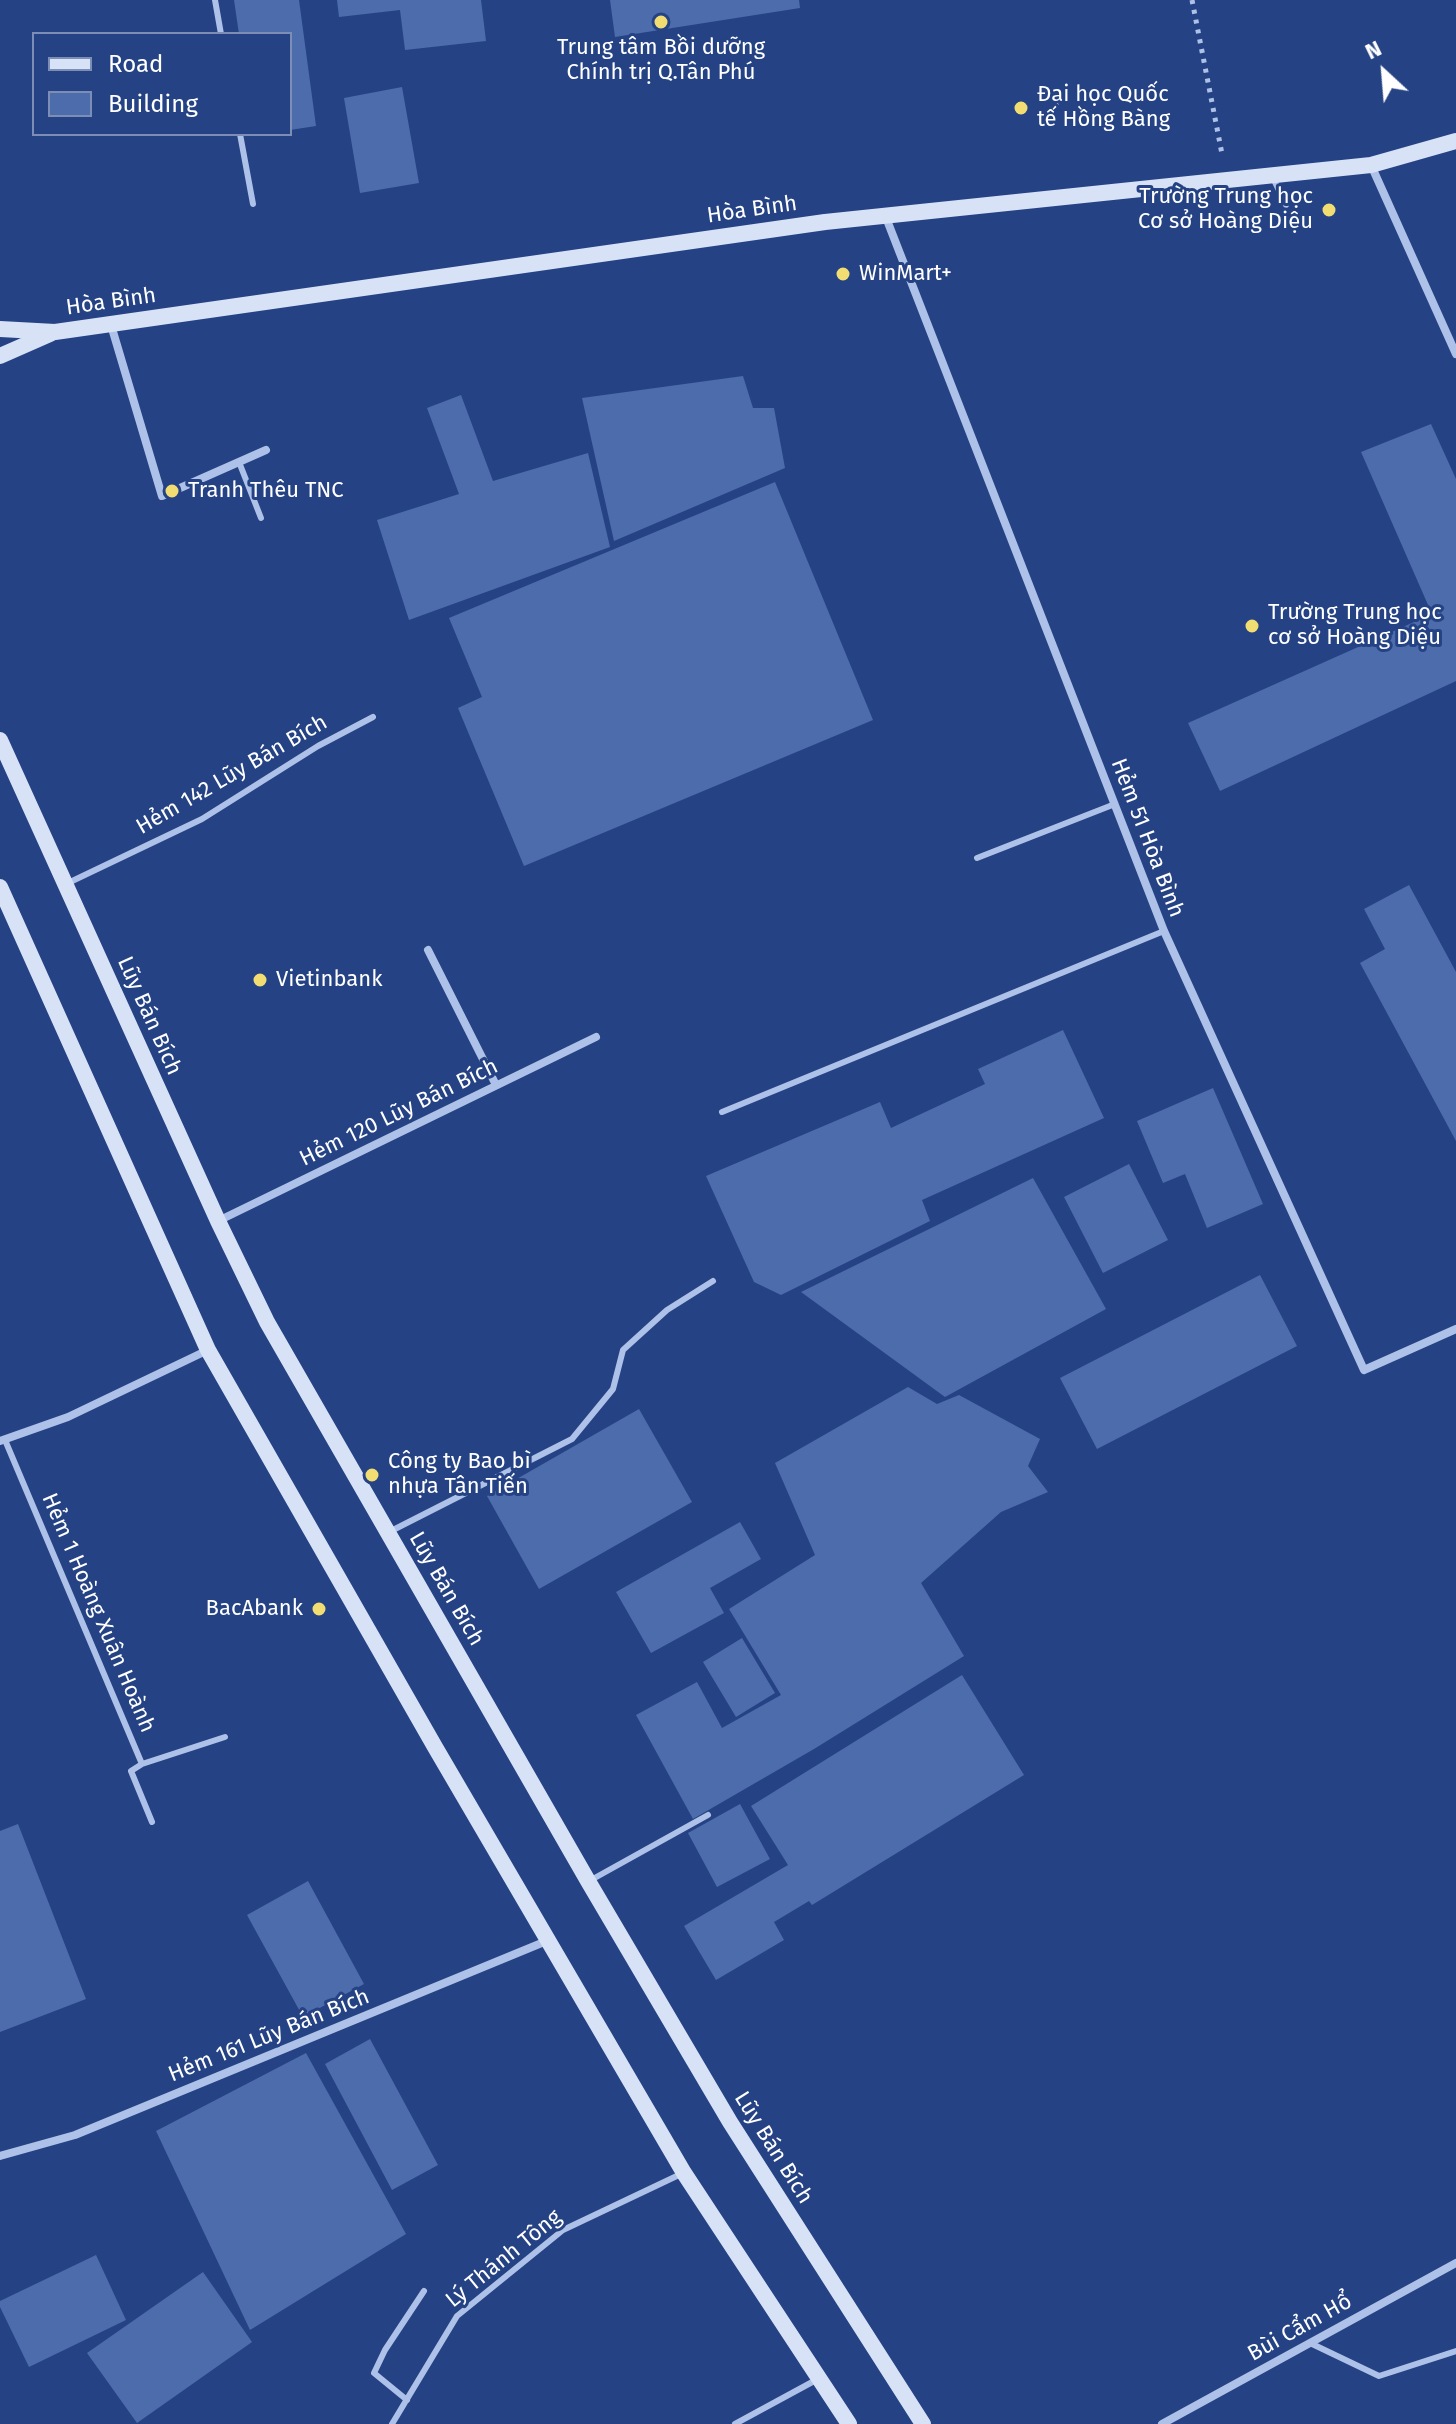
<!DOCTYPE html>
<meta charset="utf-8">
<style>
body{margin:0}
#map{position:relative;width:1456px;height:2424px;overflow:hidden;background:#254384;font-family:"Fira Sans",sans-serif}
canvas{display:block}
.legend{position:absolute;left:32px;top:32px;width:260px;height:104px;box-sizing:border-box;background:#254384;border:2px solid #7c8eb5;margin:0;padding:10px 14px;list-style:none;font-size:24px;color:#fff}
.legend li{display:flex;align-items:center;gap:16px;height:40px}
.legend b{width:40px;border:2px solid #7c8eb5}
.north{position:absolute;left:1344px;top:32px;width:80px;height:80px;-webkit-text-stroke:6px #254384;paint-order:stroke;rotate:334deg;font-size:22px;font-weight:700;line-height:32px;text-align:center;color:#fff}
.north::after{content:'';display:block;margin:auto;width:28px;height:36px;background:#fff;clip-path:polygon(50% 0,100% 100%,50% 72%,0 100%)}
</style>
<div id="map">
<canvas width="1456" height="2424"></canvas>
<ul class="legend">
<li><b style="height:10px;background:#d8e2f7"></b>Road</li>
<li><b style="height:22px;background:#4d6cac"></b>Building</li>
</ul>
<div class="north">N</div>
</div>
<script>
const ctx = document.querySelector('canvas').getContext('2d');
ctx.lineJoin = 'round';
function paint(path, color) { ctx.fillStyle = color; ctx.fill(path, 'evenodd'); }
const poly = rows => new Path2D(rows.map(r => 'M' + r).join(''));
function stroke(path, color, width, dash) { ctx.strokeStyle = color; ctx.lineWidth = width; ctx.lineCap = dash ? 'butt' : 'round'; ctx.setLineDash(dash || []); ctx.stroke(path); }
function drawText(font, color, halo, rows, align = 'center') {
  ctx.font = font + ' "Fira Sans",sans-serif'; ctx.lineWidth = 6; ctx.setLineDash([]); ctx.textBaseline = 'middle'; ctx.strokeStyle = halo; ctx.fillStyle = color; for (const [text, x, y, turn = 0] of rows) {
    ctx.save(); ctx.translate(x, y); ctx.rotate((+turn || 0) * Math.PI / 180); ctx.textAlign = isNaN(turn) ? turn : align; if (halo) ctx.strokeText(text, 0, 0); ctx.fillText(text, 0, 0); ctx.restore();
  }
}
paint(poly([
 [234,0,299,0,316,126,290,130,290,34,239,34],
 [337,0,481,0,486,41,405,50,400,10,339,17],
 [610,0,799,0,800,8,615,37],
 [402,87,419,183,360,193,344,98],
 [743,376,753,408,774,408,785,468,614,541,582,398],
 [461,395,493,481,588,453,610,547,409,620,377,520,459,494,427,408],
 [1431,424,1456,479,1456,681,1220,791,1188,723,1432,614,1361,452],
 [775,482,873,720,524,866,458,708,482,697,449,618],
 [1409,885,1456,972,1456,1141,1360,963,1385,949,1364,909],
 [1063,1030,1104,1118,922,1200,930,1221,781,1295,754,1282,706,1176,880,1102,891,1128,985,1084,978,1069],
 [1213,1088,1263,1204,1207,1228,1185,1174,1163,1183,1137,1121],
 [1129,1164,1168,1240,1103,1273,1064,1197],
 [1033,1178,1106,1309,945,1397,801,1292],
 [1260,1275,1297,1346,1097,1449,1060,1378],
 [908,1387,937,1404,959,1395,1040,1439,1028,1466,1048,1492,1001,1512,921,1583,964,1656,814,1749,693,1819,636,1715,697,1682,722,1728,781,1695,729,1609,815,1555,775,1463],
 [639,1409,692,1502,539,1589,487,1496],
 [740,1522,761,1559,710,1588,724,1613,651,1653,616,1592],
 [742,1638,775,1693,736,1717,703,1662],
 [962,1675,1024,1775,812,1905,809,1901,774,1922,784,1940,716,1980,684,1926,788,1865,751,1806],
 [740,1804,770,1859,717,1887,688,1833],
 [18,1824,86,1999,0,2032,0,1831],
 [308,1881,364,1984,303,2017,247,1915],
 [370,2039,438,2165,392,2190,325,2064],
 [306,2053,406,2234,250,2330,156,2131],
 [96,2255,126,2320,29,2367,0,2307,0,2301],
 [203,2272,252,2342,137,2423,87,2353]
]), '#4d6cac');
stroke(poly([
 [1192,0,1222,154]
]), '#aec1e8', 5, [4, 6]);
stroke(poly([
 [215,0,221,34],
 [240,134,253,204],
 [1273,178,1286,205],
 [239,462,261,518],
 [977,858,1115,804],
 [68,883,202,819,318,746,373,717],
 [722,1112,1164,931],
 [5,1440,142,1764,225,1737],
 [391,1531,572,1439,613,1389,623,1350,667,1310,713,1281],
 [142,1764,131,1771,152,1822],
 [591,1880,708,1815],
 [1310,2343,1379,2376,1456,2351],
 [407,2400,374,2373,385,2350,424,2291],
 [392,2424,457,2316,563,2230,681,2174],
 [735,2424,816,2380]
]), '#aec1e8', 6);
stroke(poly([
 [1371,165,1456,354],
 [885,215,1164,931,1364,1370,1456,1329],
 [111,325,162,496,266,450],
 [428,950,496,1085],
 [218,1221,596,1037],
 [0,1441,68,1417,208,1350],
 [0,2156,75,2135,549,1940],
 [1162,2424,1456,2263]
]), '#aec1e8', 8);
stroke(poly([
 [0,329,55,332,825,222,1371,165,1456,141],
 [0,356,50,334],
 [0,740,218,1221,267,1322,588,1881,730,2122,923,2424],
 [0,887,208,1350,435,1747,684,2173,849,2424]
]), '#d8e2f7', 16);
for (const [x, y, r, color] of [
 [661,22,8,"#f2dd72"],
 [1021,108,8,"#f2dd72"],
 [1329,210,8,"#f2dd72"],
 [843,274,8,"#f2dd72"],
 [172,491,8,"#f2dd72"],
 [1252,626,8,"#f2dd72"],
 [260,980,8,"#f2dd72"],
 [372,1475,8,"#f2dd72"],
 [319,1609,8,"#f2dd72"]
]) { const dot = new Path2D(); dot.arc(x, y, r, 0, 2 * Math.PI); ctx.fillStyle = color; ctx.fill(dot); stroke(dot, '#254384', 3); }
drawText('22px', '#fff', '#254384', [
 ["Trung tâm Bồi dưỡng",661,48,"center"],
 ["Chính trị Q.Tân Phú",661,73,"center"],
 ["Đại học Quốc",1037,95],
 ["tế Hồng Bàng",1037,120],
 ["Trường Trung học",1313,197,"right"],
 ["Cơ sở Hoàng Diệu",1313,222,"right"],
 ["WinMart+",859,274],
 ["Tranh Thêu TNC",188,491],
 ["Trường Trung học",1268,613],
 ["cơ sở Hoàng Diệu",1268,638],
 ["Vietinbank",276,980],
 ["Công ty Bao bì",388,1462],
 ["nhựa Tân Tiến",388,1487],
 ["BacAbank",303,1609,"right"]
], 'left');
drawText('22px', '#fff', '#254384', [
 ["Hòa Bình",752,210,-8],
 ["Hòa Bình",111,302,-8],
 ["Hẻm 142 Lũy Bán Bích",232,775,-30],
 ["Hẻm 51 Hòa Bình",1147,838,69],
 ["Lũy Bán Bích",149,1016,66],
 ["Hẻm 120 Lũy Bán Bích",399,1113,-26],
 ["Lũy Bán Bích",446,1589,60],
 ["Hẻm 1 Hoàng Xuân Hoành",98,1613,67],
 ["Hẻm 161 Lũy Bán Bích",269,2036,-22],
 ["Lũy Bán Bích",773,2148,58],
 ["Lý Thánh Tông",504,2259,-39],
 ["Bùi Cẩm Hổ",1300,2328,-29]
]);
</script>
